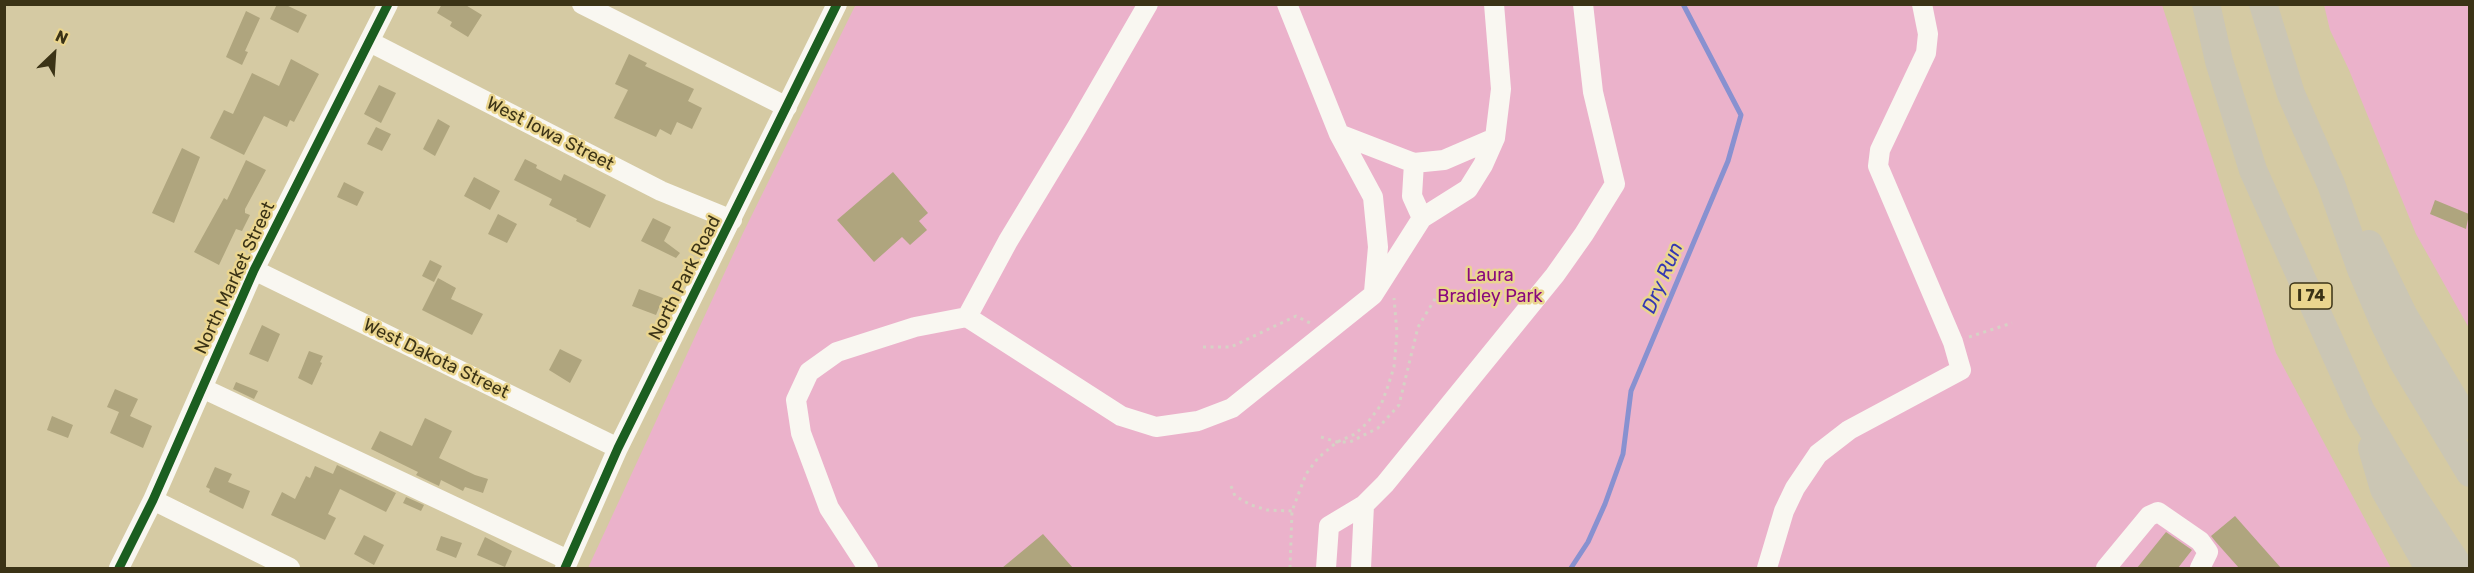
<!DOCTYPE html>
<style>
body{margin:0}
#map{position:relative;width:2474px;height:573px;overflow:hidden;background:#d5caa3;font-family:Rubik,sans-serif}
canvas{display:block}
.frame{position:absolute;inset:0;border:6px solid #3b3316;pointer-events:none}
.north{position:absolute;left:24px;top:24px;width:60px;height:60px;-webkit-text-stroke:4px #ead58e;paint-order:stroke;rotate:25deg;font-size:16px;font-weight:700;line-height:24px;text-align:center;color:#3b3316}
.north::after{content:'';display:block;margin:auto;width:21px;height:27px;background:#3b3316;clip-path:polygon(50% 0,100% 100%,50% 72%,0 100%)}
</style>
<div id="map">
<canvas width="2474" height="573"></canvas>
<div class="frame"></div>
<div class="north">N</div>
</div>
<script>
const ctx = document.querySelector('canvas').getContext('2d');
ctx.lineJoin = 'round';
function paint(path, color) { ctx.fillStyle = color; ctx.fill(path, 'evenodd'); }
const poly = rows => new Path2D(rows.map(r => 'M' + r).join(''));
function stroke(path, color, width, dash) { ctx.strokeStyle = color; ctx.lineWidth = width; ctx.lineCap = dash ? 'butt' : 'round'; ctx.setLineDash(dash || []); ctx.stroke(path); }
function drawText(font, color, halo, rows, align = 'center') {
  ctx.font = font + ' Rubik,sans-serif'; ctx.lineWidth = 5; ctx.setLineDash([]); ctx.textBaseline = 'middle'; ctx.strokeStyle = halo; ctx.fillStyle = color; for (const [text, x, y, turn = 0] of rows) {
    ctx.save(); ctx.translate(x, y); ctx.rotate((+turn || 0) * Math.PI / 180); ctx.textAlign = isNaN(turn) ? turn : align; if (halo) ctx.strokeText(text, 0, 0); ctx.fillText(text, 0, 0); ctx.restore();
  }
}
paint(poly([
 [856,4,2162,5,2276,353,2391,568,588,568,743,233],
 [2324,5,2469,5,2469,328,2416,234,2349,70,2330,30]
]), '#ebb2cb');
stroke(poly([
 [1571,568,1588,542,1605,504,1623,454,1631,391,1728,161,1741,115,1683,4]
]), '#8891d0', 5);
paint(poly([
 [277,4,284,4,307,15,298,33,270,19],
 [442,4,464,4,482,15,468,37,450,26,452,22,437,13],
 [246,11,260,18,245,51,248,52,242,65,226,57],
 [629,54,647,63,645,66,694,89,688,101,702,108,692,129,677,122,671,135,660,129,656,137,614,118,628,90,615,84],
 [291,59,319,74,294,122,290,120,287,127,264,116,244,155,210,138,224,110,233,114,252,73,279,86],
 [379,85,396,93,381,123,364,114],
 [438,119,450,126,435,156,423,149],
 [376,127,391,134,382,151,367,144],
 [182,148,200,157,174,223,152,213],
 [525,159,537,165,536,168,561,181,564,174,606,195,590,228,576,221,577,219,549,205,552,199,514,180],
 [246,160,266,170,245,209,245,213,250,215,242,231,236,229,219,265,194,252,224,198,227,200],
 [893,172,928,213,919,221,927,230,910,245,902,237,874,262,837,220],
 [474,177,500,191,490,210,464,196],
 [344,182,364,192,357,206,337,197],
 [2435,200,2469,214,2466,229,2430,214],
 [498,214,517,224,507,243,488,234],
 [653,218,671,227,664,241,680,253,676,258,641,241],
 [430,260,442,266,434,282,422,276],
 [438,278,456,288,451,299,483,314,472,335,422,310],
 [639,289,663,298,656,315,632,306],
 [262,325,280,334,268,362,249,354],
 [560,349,582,360,570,383,549,370],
 [309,351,323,356,320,362,322,363,312,385,298,378],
 [236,382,258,391,254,399,233,389],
 [115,389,138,399,130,416,152,426,143,448,110,433,119,412,107,407],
 [52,416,73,425,68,438,47,430],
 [425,418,452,431,439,458,475,475,488,479,483,493,465,487,463,491,441,480,439,486,416,475,418,472,371,449,380,431,412,446],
 [337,465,396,493,386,512,340,489,328,514,336,518,325,540,271,515,282,492,295,499,306,476,310,478,315,466,333,474],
 [215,467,232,474,228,482,250,491,243,509,209,492,210,489,206,487],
 [406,497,424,505,421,511,403,503],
 [2235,516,2281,568,2239,568,2215,541,2211,536],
 [2166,532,2192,550,2178,568,2137,568],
 [1043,534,1073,568,1002,568],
 [364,535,384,545,374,565,354,554],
 [441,536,462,543,456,558,436,550],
 [485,537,512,551,505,567,477,555]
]), '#afa57e');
stroke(poly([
 [1969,337,2012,323],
 [1203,347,1231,347,1296,316,1310,323],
 [1321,437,1337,442,1350,442,1378,428,1399,405,1418,327,1441,289],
 [1231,486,1235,496,1251,505,1267,510,1292,511],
 [1290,568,1292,511,1306,474,1318,458,1337,442,1355,434,1368,422,1381,405,1388,386,1394,367,1397,333,1394,298]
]), '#d6d2c5', 3, [3, 4.5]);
stroke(poly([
 [582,4,787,107],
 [1287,4,1339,134,1373,197,1378,247,1374,292],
 [370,42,661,191,732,220],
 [1339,134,1414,163,1444,160,1495,138],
 [1414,163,1412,196,1422,218],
 [254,270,618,448],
 [967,317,1008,241,1077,127,1148,4],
 [202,388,568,560],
 [153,500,290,568],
 [119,568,153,500,254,270,388,4],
 [565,568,618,448,837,4],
 [868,568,829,508,801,433,796,400,809,372,837,352,915,327,967,317,1121,416,1156,427,1198,421,1232,408,1373,295,1422,218,1468,189,1483,165,1495,138,1501,89,1494,4],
 [1326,568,1329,526,1364,505,1385,484,1555,275,1584,234,1615,184,1593,92,1583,4],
 [1361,568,1364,505],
 [1767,568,1784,511,1795,488,1818,454,1849,430,1961,370,1953,342,1878,166,1880,150,1926,53,1928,34,1922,4],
 [2106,568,2149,516,2158,512,2200,541,2208,552,2200,568]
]), '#f9f7f1', 20);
stroke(poly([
 [2206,4,2219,61,2253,170,2361,411,2413,497,2460,568],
 [2263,4,2291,94,2331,184,2361,269,2384,323,2403,362,2470,473],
 [2369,244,2404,316,2470,426],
 [2372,448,2384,489,2429,568]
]), '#cbc6b4', 28);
stroke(poly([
 [119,568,153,500,254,270,388,4],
 [565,568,618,448,837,4]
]), '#1b5e20', 9);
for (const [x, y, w] of [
 [2311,296,42]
]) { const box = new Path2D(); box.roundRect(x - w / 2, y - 13, w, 26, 4.5); ctx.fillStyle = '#ead58e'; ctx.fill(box); stroke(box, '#3b3316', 1.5); }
drawText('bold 16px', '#3b3316', null, [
 ["I 74",2311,296]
]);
drawText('18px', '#3b3316', '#ead58e', [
 ["West Iowa Street",550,134,27],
 ["North Market Street",235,278,-65],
 ["North Park Road",685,278,-63],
 ["West Dakota Street",436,359,26]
]);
drawText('18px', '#89087d', '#ead58e', [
 ["Laura",1490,276],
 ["Bradley Park",1490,297]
]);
drawText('italic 20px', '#3437b3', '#ead58e', [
 ["Dry Run",1663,278,-67]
]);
</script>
